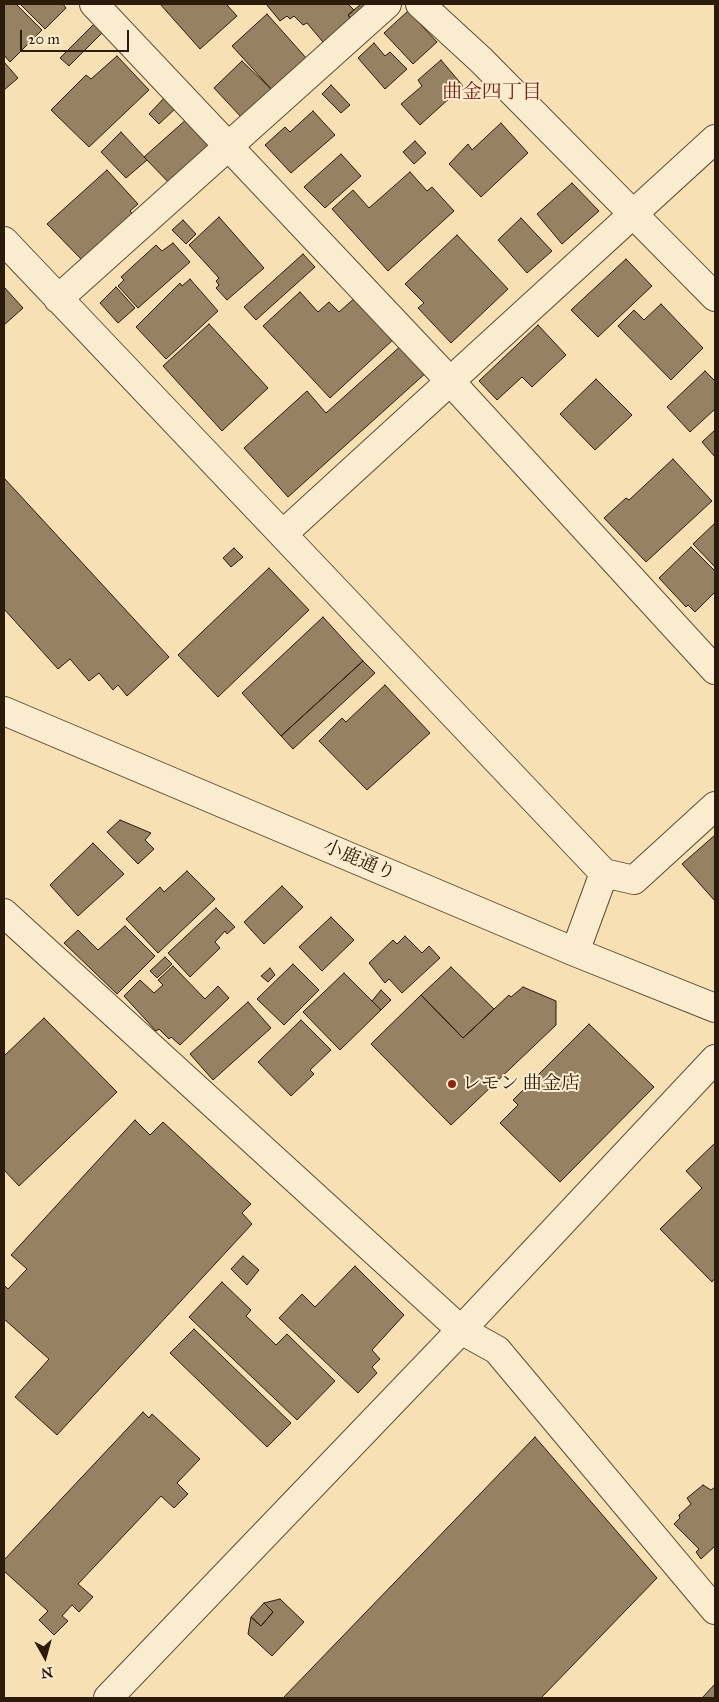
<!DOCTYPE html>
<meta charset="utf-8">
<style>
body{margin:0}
#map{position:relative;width:719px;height:1702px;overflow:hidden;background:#f7e1b4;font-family:"IM FELL Great Primer",serif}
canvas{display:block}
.frame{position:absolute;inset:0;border:5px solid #2c1a0a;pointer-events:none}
.north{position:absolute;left:20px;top:1632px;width:50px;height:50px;-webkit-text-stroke:4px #faecce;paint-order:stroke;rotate:173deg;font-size:14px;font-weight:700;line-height:20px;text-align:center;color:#2c1a0a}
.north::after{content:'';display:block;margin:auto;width:18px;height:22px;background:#2c1a0a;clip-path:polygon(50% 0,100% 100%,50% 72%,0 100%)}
.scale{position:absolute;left:20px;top:30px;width:109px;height:22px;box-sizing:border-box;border:2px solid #2c1a0a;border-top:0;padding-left:6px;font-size:15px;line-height:18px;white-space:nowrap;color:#2c1a0a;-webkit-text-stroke:4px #faecce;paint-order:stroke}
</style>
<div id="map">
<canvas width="719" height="1702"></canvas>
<div class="frame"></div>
<div class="north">N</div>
<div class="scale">20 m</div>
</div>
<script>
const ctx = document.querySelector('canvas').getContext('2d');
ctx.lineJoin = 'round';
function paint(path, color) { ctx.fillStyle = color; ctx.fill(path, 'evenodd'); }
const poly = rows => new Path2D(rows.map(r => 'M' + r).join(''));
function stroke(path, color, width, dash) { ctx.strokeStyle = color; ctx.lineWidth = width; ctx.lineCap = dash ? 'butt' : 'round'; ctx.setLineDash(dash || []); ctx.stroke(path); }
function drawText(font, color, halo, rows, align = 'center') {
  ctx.font = font + ' "IM FELL Great Primer","Noto Serif JP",serif'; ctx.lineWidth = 4; ctx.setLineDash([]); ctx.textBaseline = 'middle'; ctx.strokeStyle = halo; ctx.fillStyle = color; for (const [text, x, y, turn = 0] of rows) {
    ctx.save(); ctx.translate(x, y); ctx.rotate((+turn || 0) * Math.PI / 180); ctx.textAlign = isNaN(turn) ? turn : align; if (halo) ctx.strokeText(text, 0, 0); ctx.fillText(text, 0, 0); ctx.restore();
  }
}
const building = poly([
 [4,4,16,4,42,30,10,62,4,55,4,4],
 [20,4,63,4,66,8,45,29,20,4],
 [160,4,226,4,237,16,200,49,160,4],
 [266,4,348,4,354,10,348,15,354,23,331,44,326,39,323,42,307,23,303,25,294,16,290,19,287,16,280,21,266,4],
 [361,4,378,4,355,24,348,15,361,4],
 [408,11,437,42,413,64,384,33,408,11],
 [267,14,307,59,273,91,232,46,267,14],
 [98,20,106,29,69,66,60,58,98,20],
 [374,43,385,56,390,52,407,69,385,89,358,58,374,43],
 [117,56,149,90,89,147,51,110,86,75,91,79,117,56],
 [441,60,463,86,420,125,401,104,422,86,418,80,441,60],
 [242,61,273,91,243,119,214,88,242,61],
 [4,62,18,78,4,90,4,62],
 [331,85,350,105,341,113,322,94,331,85],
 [165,97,176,108,159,124,149,114,165,97],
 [313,111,335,135,291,173,265,145,285,127,290,132,313,111],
 [188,118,219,149,175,189,144,157,188,118],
 [501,123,528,153,481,197,449,164,468,144,472,150,501,123],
 [121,132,147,160,126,178,101,152,121,132],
 [415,141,426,153,414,164,403,152,415,141],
 [341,154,361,176,325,208,304,187,341,154],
 [107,170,138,204,130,211,133,214,82,260,47,224,107,170],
 [410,172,427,191,432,187,454,211,388,271,332,209,353,190,369,208,410,172],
 [572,183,599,211,562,244,537,214,572,183],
 [219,217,264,268,227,300,216,288,219,285,216,281,219,278,189,245,219,217],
 [521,218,552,251,527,273,498,240,521,218],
 [183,220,196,234,186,244,172,230,183,220],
 [457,235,508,289,451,343,418,308,424,303,405,284,457,235],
 [173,243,190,262,138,308,118,286,124,280,121,277,156,245,162,251,173,243],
 [303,254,315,267,256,320,244,307,303,254],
 [626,259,652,286,598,337,571,310,626,259],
 [190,279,218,311,166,359,136,327,180,283,182,286,190,279],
 [4,287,23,308,4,325,4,287],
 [116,287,135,308,118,323,100,303,116,287],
 [300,292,318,312,329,302,339,312,357,296,395,338,330,398,263,326,300,292],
 [661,304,703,348,671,380,618,326,634,310,644,320,661,304],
 [209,324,268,388,222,431,163,366,209,324],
 [538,325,566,355,532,387,522,377,497,400,479,381,538,325],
 [403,344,427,372,288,497,244,448,307,391,326,413,403,344],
 [705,371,715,381,715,409,690,432,667,407,705,371],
 [596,379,632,415,595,450,560,414,596,379],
 [715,430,715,457,702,442,715,430],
 [673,459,712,501,646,562,604,518,626,498,629,500,673,459],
 [4,478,169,657,127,696,118,685,113,690,99,673,89,681,70,659,58,669,4,609,4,478],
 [715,523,715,567,693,544,715,523],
 [691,547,715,571,715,592,695,612,688,605,686,607,659,578,691,547],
 [234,548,243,557,231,567,223,558,234,548],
 [269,568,309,610,218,697,178,655,269,568],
 [323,617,363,661,281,736,242,693,323,617],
 [363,661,375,673,293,749,281,736,363,661],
 [385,685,430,733,367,790,319,741,342,718,346,722,385,685],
 [120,820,151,833,145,840,154,849,138,864,107,832,120,820],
 [715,835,715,901,682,864,715,835],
 [93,843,124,874,78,916,50,885,93,843],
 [187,871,215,899,158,953,126,919,160,887,164,892,187,871],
 [282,886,303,907,264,944,244,922,282,886],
 [216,908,235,927,227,934,225,931,215,942,220,948,190,977,168,953,216,908],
 [331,917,354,940,322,971,299,947,331,917],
 [125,926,155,956,117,994,64,943,78,930,98,950,125,926],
 [405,936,422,953,429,946,440,958,402,993,389,979,385,983,369,963,393,940,397,944,405,936],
 [165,957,172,964,157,978,150,971,165,957],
 [293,964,319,990,284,1025,257,999,293,964],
 [173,966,205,999,218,986,229,998,180,1045,171,1037,169,1039,159,1029,156,1031,124,996,140,980,154,993,163,985,158,980,173,966],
 [451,967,494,1009,463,1038,421,995,451,967],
 [270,968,275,975,268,982,261,976,270,968],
 [344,973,381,1010,340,1050,303,1012,344,973],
 [523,987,556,1001,556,1025,451,1125,371,1044,421,995,463,1038,509,995,511,997,523,987],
 [381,990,391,1000,381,1010,372,1001,381,990],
 [248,1002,271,1028,213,1080,190,1054,248,1002],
 [44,1018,117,1092,19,1186,4,1170,4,1056,44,1018],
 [301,1020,331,1050,310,1070,314,1074,291,1096,258,1062,301,1020],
 [589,1024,654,1087,560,1182,500,1123,518,1105,513,1100,589,1024],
 [135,1120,150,1135,163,1122,251,1204,242,1213,252,1224,57,1435,15,1397,49,1359,4,1319,4,1285,8,1289,27,1269,11,1255,135,1120],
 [715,1143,715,1278,712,1282,660,1229,702,1188,686,1171,715,1143],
 [243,1256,259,1270,247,1285,231,1269,243,1256],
 [355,1266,404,1315,372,1350,380,1359,372,1367,377,1373,358,1393,279,1318,302,1294,315,1307,355,1266],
 [222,1282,251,1310,246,1316,276,1345,287,1334,335,1381,297,1420,189,1317,222,1282],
 [194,1329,291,1423,267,1447,170,1353,194,1329],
 [143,1412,149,1418,152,1414,200,1459,177,1483,188,1494,174,1508,161,1496,78,1584,93,1597,79,1612,72,1605,62,1616,68,1621,54,1635,39,1620,48,1611,4,1571,4,1560,143,1412],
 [535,1437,657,1578,541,1698,283,1698,535,1437],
 [703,1485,711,1490,715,1487,715,1546,701,1559,696,1552,699,1549,674,1524,680,1518,679,1515,691,1504,687,1498,703,1485],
 [280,1599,304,1622,272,1656,248,1634,251,1617,261,1626,273,1612,264,1603,280,1599],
 [264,1603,273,1612,261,1626,251,1617,264,1603],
 [715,1684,715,1698,702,1698,715,1684]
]);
paint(building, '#968162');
stroke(building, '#2c1a0a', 1);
const minor = poly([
 [94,4,450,381,715,670],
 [420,4,481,60,715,297],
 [4,241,604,873,575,952],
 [58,299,387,4],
 [283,534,715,139],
 [4,711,575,952,715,1008],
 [604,873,634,880,715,806],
 [4,913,461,1330,497,1350,715,1610],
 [108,1698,461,1330,715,1059]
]);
stroke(minor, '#5f4c34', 30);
stroke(minor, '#faecce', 28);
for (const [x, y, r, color] of [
 [452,1084,5,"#8f2418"]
]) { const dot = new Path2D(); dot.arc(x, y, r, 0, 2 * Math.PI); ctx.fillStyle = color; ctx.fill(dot); stroke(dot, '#faecce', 2); }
drawText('19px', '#2c1a0a', '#faecce', [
 ["小鹿通り",359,861,23]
]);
drawText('19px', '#2c1a0a', '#faecce', [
 ["レモン 曲金店",462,1084]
], 'left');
drawText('20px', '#7a1f14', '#faecce', [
 ["曲金四丁目",492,93]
]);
</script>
